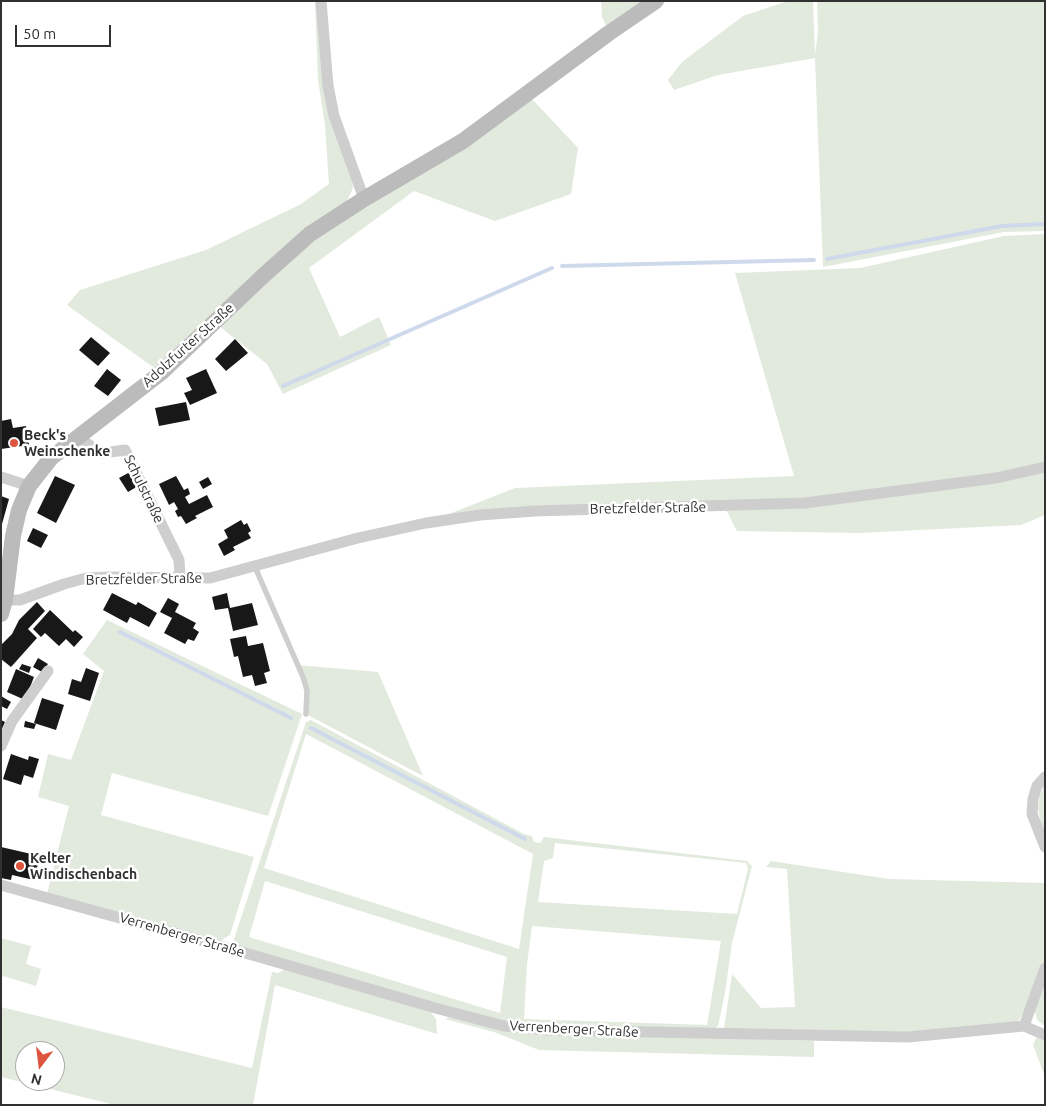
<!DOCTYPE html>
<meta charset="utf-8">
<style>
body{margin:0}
#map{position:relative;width:1046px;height:1106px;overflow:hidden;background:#fff;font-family:Ubuntu,sans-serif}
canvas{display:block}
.frame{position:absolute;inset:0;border:2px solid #313131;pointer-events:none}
.north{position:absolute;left:15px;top:1041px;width:50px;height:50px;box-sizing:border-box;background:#fff;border:1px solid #adadad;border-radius:50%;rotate:195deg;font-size:14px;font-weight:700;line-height:20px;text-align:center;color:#313131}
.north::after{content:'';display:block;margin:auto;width:18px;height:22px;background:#dd543f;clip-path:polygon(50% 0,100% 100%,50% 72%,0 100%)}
.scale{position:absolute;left:15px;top:25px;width:96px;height:22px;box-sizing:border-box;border:2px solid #313131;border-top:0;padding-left:6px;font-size:15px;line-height:18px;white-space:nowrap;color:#313131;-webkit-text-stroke:4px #fff;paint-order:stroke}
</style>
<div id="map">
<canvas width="1046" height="1106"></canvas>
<div class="frame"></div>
<div class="north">N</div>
<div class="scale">50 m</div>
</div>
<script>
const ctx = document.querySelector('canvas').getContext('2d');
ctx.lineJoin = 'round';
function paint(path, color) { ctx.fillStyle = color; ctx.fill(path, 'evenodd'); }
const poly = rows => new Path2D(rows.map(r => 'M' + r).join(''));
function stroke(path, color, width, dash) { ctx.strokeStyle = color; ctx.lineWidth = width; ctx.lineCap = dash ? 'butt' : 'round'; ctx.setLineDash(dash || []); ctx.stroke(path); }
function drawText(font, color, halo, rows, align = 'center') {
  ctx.font = font + ' Ubuntu,sans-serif'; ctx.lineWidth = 5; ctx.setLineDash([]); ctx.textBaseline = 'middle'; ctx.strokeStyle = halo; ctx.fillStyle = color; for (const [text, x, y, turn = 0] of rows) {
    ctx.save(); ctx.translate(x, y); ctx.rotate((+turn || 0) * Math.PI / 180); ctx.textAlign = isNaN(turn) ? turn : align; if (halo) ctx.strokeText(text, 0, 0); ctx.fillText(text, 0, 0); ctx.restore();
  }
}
paint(poly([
 [315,1,317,1,351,175,353,188,347,201,157,370,67,305,80,290,206,250,301,204,329,184,325,125,318,80],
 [601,1,656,1,609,33,602,17],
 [788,1,813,1,815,54,818,33,817,1,1045,1,1045,231,1004,232,823,267,815,58,718,75,674,90,668,80,682,62,743,16],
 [532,99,578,148,571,194,495,221,414,191,309,268,340,337,379,317,391,345,283,394,267,364,219,326,315,238],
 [1045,234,1045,515,1021,525,859,533,737,531,724,506,535,511,426,523,515,488,794,476,735,273,860,268,1004,236],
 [107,620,302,714,268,816,112,773,101,815,254,857,230,935,220,941,47,894,69,806,38,797,48,754,71,760,104,671,83,654],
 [298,665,378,672,423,776,306,714,307,702],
 [311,720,524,834,532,836,534,842,540,843,544,837,747,861,752,866,732,943,725,993,718,1026,714,1029,546,1026,501,1021,443,1006,236,945,234,939,306,722],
 [306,734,533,854,519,949,264,868],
 [555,843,746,863,748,869,737,914,538,902,544,861,553,858],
 [265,881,507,957,500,1013,249,937],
 [532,926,721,941,707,1025,524,1019,527,964],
 [1045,785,1045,833,1041,824,1038,808,1040,794],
 [771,861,889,879,1045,883,1045,959,1027,1006,1019,1020,1008,1025,907,1032,724,1029,732,974,761,1008,795,1007,787,869,766,867],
 [1,938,31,946,26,964,41,969,36,986,3,976,1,981],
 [285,969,431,1012,436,1019,437,1034,275,985,253,1105,115,1105,1,1077,1,1007,252,1068,272,972,278,973],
 [25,1051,55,1051,55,1081,25,1081],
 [1045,984,1045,1026,1037,1020,1035,1011],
 [449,1017,501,1030,814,1041,814,1057,539,1050,494,1032,445,1019],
 [1037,1036,1045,1039,1045,1077,1033,1045]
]), '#e2eade');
stroke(poly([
 [827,259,1002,226,1045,224],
 [562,266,814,260],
 [283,386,552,268],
 [120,632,291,718],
 [311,728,525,839]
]), '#cedaeb', 4);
paint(poly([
 [91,337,110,353,98,366,79,350],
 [235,339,248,353,226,371,215,359],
 [107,369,121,380,108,396,94,386],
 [206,369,217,393,190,405,184,393,192,390,186,378],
 [186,402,190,420,159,426,155,408],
 [11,419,13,428,26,426,29,445,1,449,1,421],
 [130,472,138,486,128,492,119,478],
 [55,476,75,485,56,523,37,513],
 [176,476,184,490,188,488,190,494,185,497,189,504,207,495,213,507,195,516,197,518,186,524,181,516,178,517,175,511,178,509,174,502,169,505,159,484],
 [208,477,212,484,203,489,199,482],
 [1,496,9,499,2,524,1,524],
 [241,520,244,525,247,523,251,531,248,533,251,538,233,547,235,550,224,556,218,544,228,538,224,530],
 [33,528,48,535,41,548,27,541],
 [112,593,136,605,138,602,157,613,149,627,130,617,127,623,103,610],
 [227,593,230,608,252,603,258,625,233,631,228,608,215,610,212,597],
 [168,598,179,604,175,612,196,623,193,628,199,632,194,641,188,639,185,644,164,633,172,618,160,612],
 [37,602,45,611,28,629,37,638,11,667,1,659,1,645,12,634,19,620],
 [50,610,73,632,75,630,83,637,74,647,66,639,59,646,45,633,41,637,33,629],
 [246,636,248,646,263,643,270,671,264,673,267,683,255,686,252,675,243,677,238,656,234,657,230,639],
 [38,658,48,664,42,672,33,667],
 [22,664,31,667,29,673,19,669],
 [86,668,99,673,90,701,68,694,72,679,81,682],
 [16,669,34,677,25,700,7,692],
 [1,696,11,702,7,709,1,706],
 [42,698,64,705,56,730,34,723],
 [1,720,5,722,1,731],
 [25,721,36,724,34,729,24,727],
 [11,754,28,760,29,756,39,759,33,778,24,775,21,785,3,779],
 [1,847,40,856,34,880,12,875,11,880,1,878]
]), '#181818');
stroke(poly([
 [255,567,303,677,307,690,306,714]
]), '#cecece', 5.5);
stroke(poly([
 [321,1,328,86,334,116,364,199],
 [77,436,96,450,103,453,125,450,179,560,180,578],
 [1,477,29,486],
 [5,600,20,600,64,584,86,578,107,577,210,578,358,538,426,523,480,515,535,511,805,503,996,478,1045,467],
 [1,746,12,721,48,671],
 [1045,777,1037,786,1033,799,1032,814,1045,847],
 [1,885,228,948,439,1009,504,1026,548,1030,908,1037,1024,1026,1045,1035],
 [1024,1026,1045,968]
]), '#cecece', 11);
stroke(poly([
 [1,614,5,600,13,536,19,510,29,486,51,458,162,372,263,276,310,234,364,199,463,141,609,33,656,1]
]), '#bbb', 16);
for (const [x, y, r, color] of [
 [14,443,5,"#dd543f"],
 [20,866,5,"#dd543f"]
]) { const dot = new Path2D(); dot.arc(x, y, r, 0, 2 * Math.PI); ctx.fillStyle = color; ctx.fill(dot); stroke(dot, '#fff', 2); }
drawText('14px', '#313131', '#fff', [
 ["Adolzfurter Straße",188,345,-42],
 ["Schulstraße",144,489,64],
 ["Bretzfelder Straße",648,508,-1],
 ["Bretzfelder Straße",144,579,-1],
 ["Verrenberger Straße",182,935,16],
 ["Verrenberger Straße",574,1029,3]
]);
drawText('bold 14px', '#313131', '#fff', [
 ["Beck's",24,435],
 ["Weinschenke",24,451],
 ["Kelter",30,858],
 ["Windischenbach",30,874]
], 'left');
</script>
